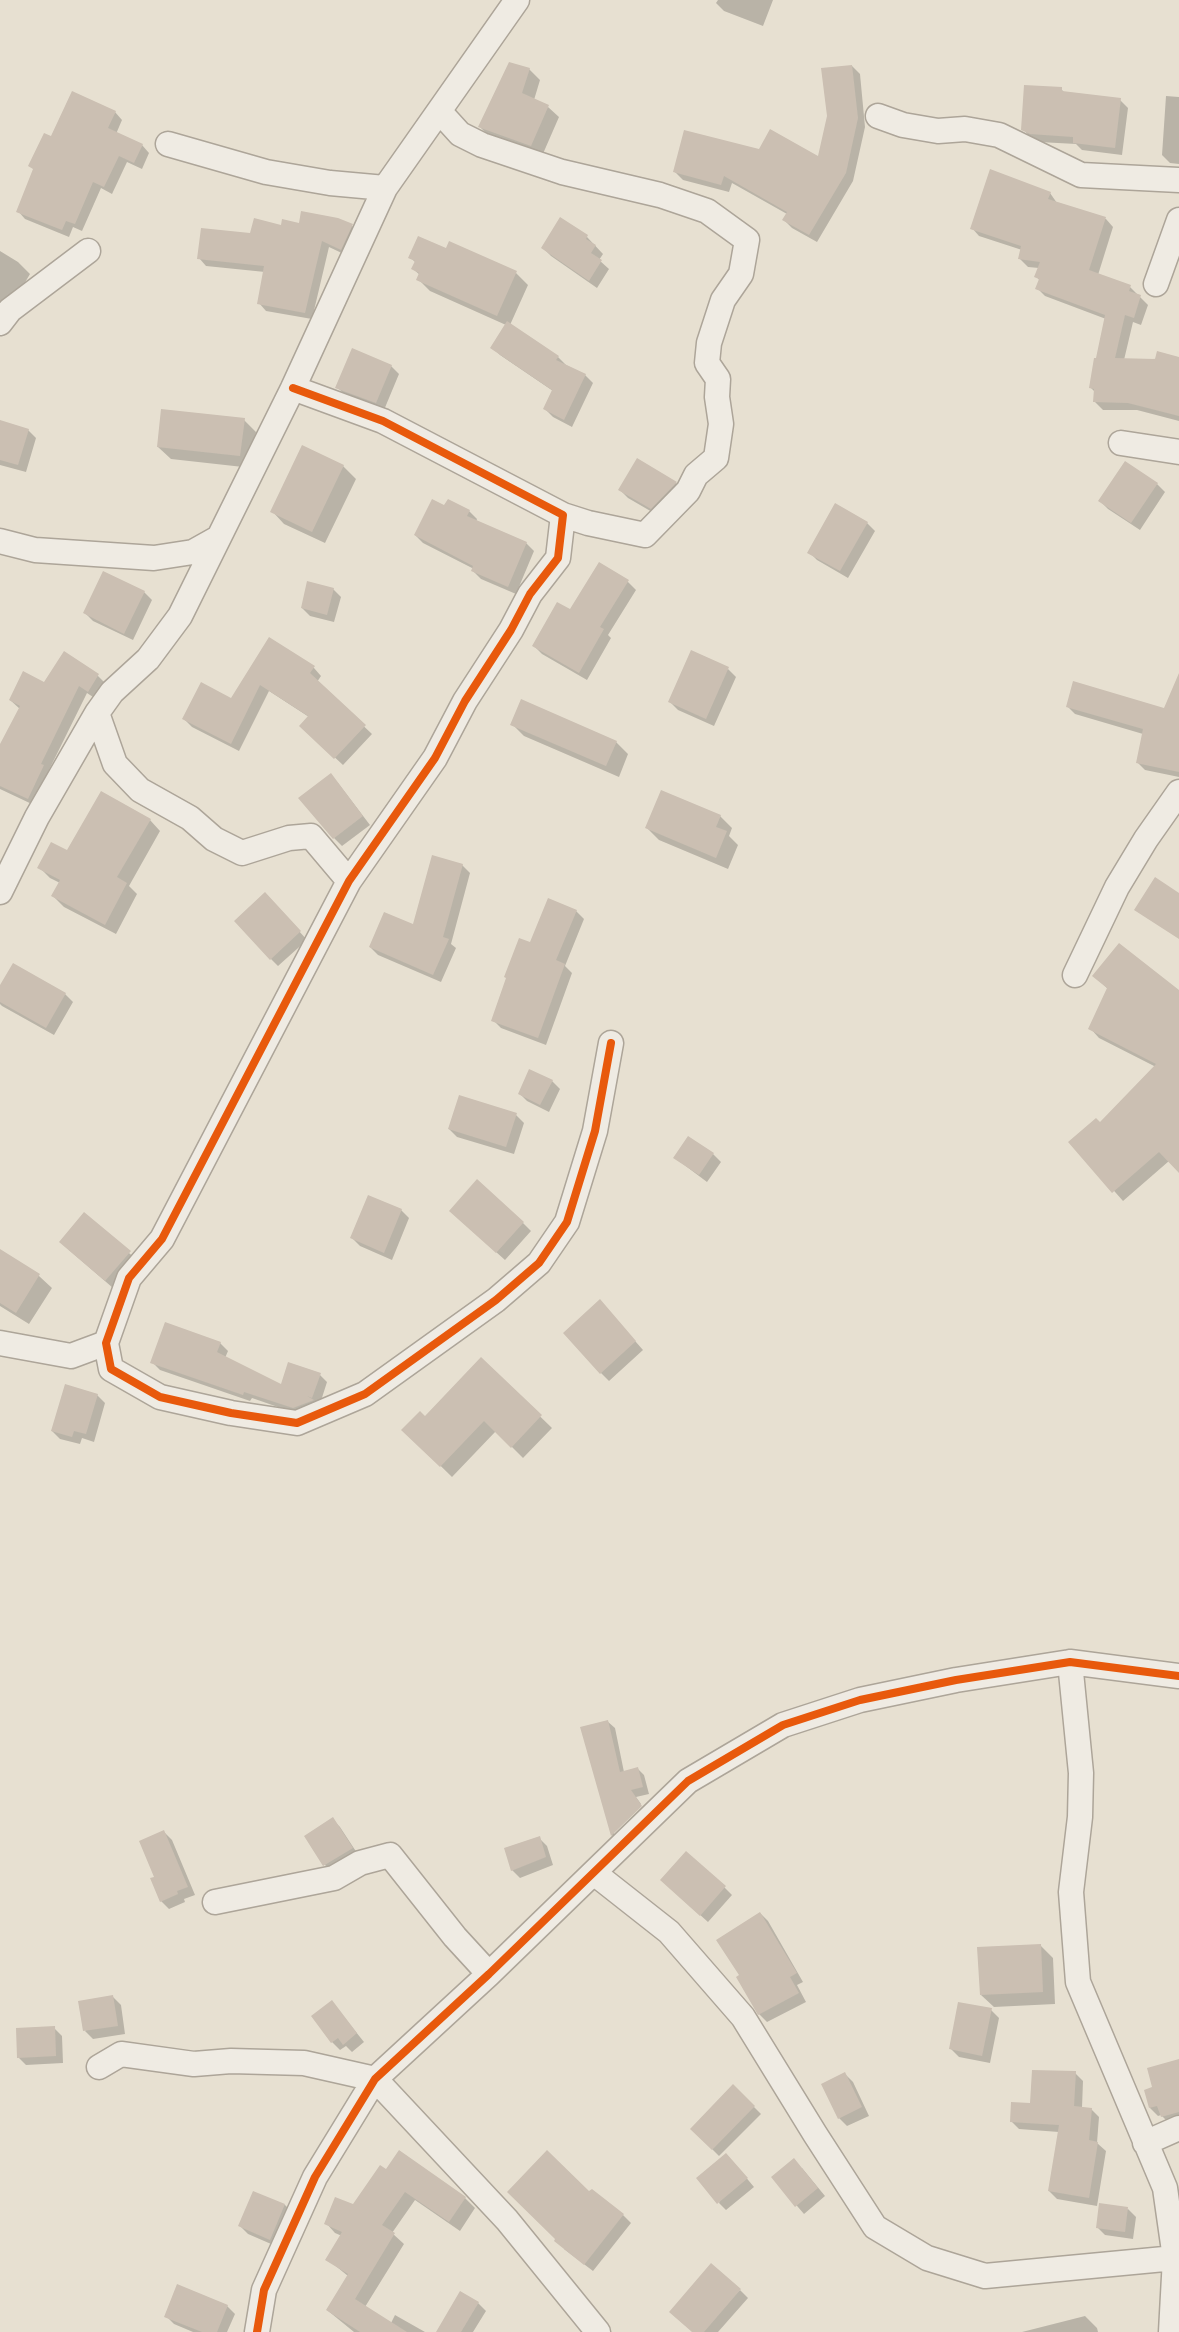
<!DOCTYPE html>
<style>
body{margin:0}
canvas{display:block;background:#e7e0d1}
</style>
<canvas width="1179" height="2332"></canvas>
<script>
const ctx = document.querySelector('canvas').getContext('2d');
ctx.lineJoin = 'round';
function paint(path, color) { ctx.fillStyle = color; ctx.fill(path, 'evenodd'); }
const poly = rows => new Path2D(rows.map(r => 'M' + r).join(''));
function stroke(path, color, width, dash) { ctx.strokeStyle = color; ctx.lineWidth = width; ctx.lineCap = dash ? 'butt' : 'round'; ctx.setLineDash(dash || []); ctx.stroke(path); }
paint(poly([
 [718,0,773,0,763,26,724,11,716,3],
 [852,66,860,74,865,127,853,181,817,242,792,228,784,220,787,214,732,183,729,192,683,180,675,172,759,151,819,158],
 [529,69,540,80,534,100,548,107,559,117,542,156,491,138,480,127],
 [1061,89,1065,93,1120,100,1128,108,1122,155,1082,150,1076,144,1039,142,1031,138,1023,129],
 [1166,96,1179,97,1179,164,1170,163,1162,155],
 [115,112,122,120,116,134,142,145,149,153,142,169,127,162,112,194,101,188,82,231,73,227,69,237,25,219,18,211,52,138],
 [1050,193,1057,203,1106,219,1113,227,1098,275,1130,287,1148,305,1141,325,1133,322,1124,360,1179,358,1179,421,1137,410,1103,410,1095,402,1095,392,1091,388,1106,319,1045,296,1037,288,1040,281,1036,276,1039,268,1028,267,1020,259,1022,250,979,236,972,228],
 [561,219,587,237,603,254,599,260,609,269,597,288,551,256,543,248],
 [300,225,352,226,359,233,348,256,329,247,312,319,266,311,259,303,265,272,206,266,199,258,251,235],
 [447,250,516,273,528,285,510,325,558,357,566,365,585,375,593,383,572,427,553,417,545,409,553,391,500,355,492,347,506,325,430,291,418,279,420,275,413,269,416,263,410,257],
 [0,251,18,262,30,274,8,311,0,307],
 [391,366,399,374,384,410,346,396,338,388],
 [244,420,256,432,252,468,171,459,158,447],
 [0,422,28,430,36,438,26,472,0,465],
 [302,447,343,466,356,479,325,543,284,524,272,511],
 [676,483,684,490,659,516,628,498,620,490],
 [1157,484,1165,492,1140,530,1108,509,1100,501],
 [445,508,469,511,477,519,476,522,526,543,534,551,516,594,481,579,473,571,474,569,423,543,415,535],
 [867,523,875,531,848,578,817,560,809,552],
 [600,564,628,582,636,590,608,635,611,638,587,680,542,654,534,646,570,611],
 [104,573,144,592,152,600,133,640,93,621,85,613],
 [333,589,341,597,334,622,310,616,302,608],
 [270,639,314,668,321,676,317,682,372,734,343,765,301,726,309,717,269,691,239,751,192,727,184,719,232,700],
 [64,653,98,676,106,684,96,699,87,693,48,772,51,774,36,806,0,789,0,746,20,709,10,700,44,684],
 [728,669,736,677,714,726,678,710,670,702],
 [1179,676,1179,777,1145,770,1137,762,1143,734,1075,714,1067,706,1165,709],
 [512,724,616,742,628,754,619,777,524,736],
 [338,783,370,825,342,846,334,838],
 [720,816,732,828,729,836,738,845,728,869,659,840,647,828],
 [150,820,160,831,129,886,137,894,116,934,64,907,53,896,60,883,50,878,39,867,68,852],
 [462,865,470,873,451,944,456,948,441,982,378,955,370,947,414,926],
 [273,902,307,940,278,966,271,959],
 [576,911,584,919,565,966,572,973,546,1045,501,1028,493,1020,531,944],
 [1094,976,1179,992,1179,1171,1169,1161,1123,1201,1071,1142,1100,1124,1156,1067,1099,1038,1090,1028,1108,989],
 [0,988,65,994,73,1002,54,1035,2,1006,0,1004],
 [552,1081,560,1089,549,1112,527,1101,519,1093],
 [516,1115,524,1123,514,1154,457,1137,449,1129],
 [713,1154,721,1162,707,1182,675,1158],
 [401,1210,409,1218,392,1260,360,1246,352,1238],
 [459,1219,523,1223,531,1231,505,1260],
 [69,1250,129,1253,137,1260,113,1288],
 [0,1251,39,1276,52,1288,29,1324,0,1306],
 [607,1309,643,1350,609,1381,601,1373],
 [220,1343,228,1351,225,1358,282,1386,320,1375,327,1382,320,1404,301,1415,252,1398,250,1401,160,1370,152,1362],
 [481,1359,552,1428,523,1458,496,1431,452,1477,404,1430,425,1418],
 [97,1395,105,1403,94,1442,82,1438,80,1444,60,1439,52,1431],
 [607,1721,615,1728,624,1772,637,1768,644,1775,649,1794,636,1797,641,1804,614,1831,614,1835,643,1807,648,1814,619,1842,612,1835,582,1728],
 [332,1819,340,1827,359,1856,333,1873,325,1865],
 [164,1832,172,1840,195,1895,184,1899,185,1902,169,1909,161,1901,156,1878],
 [539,1838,547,1846,553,1865,520,1878,512,1870],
 [724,1887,732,1895,708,1922,670,1888],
 [760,1913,768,1921,803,1982,797,1985,806,2002,767,2022,759,2014],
 [1041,1946,1053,1958,1055,2004,994,2007,981,1995],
 [113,1997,121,2005,125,2034,93,2039,85,2031],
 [332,2002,364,2042,352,2052,346,2046,340,2050,332,2042],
 [991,2010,999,2018,990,2063,959,2057,951,2049],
 [54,2028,62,2036,63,2063,26,2065,18,2057],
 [1179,2062,1179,2122,1170,2124,1161,2115,1158,2116,1150,2108,1154,2088],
 [1075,2073,1083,2081,1082,2108,1091,2109,1099,2117,1097,2143,1106,2151,1097,2206,1057,2199,1049,2191,1059,2132,1019,2129,1011,2121],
 [845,2074,853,2082,869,2116,847,2126,839,2118,823,2085],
 [733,2086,761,2114,719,2156,692,2129],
 [400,2152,465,2198,475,2208,460,2231,415,2200,392,2233,404,2244,365,2307,391,2323,395,2315,425,2332,354,2332,327,2310,348,2276,327,2259,342,2236,335,2233,326,2223,354,2206,386,2171],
 [734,2163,754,2187,726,2210,719,2203],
 [802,2168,825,2196,804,2214,773,2178],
 [254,2193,285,2205,293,2213,278,2247,248,2234,240,2226],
 [589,2193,623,2215,631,2223,593,2271,564,2249],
 [1128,2209,1136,2217,1133,2239,1105,2235,1097,2227],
 [740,2290,748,2298,718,2332,693,2332],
 [478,2303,486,2311,473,2332,446,2332],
 [227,2306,235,2314,227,2332,193,2332,174,2324,166,2316],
 [1085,2316,1097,2328,1098,2332,1022,2332]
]), '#0003');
paint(poly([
 [509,62,530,68,522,93,549,105,531,146,478,127],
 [852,65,858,118,846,173,809,235,782,220,787,212,724,176,721,185,673,172,684,130,759,149,770,129,818,156,827,116,821,68],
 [1024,85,1062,87,1062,91,1121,98,1115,148,1073,143,1073,137,1030,134,1021,130],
 [72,91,116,111,108,128,143,144,134,163,119,156,104,187,93,182,75,224,66,221,62,230,16,212,33,169,28,166,44,133,51,136],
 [990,169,1051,192,1048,199,1106,217,1089,270,1131,285,1129,291,1141,295,1134,318,1125,315,1115,358,1155,359,1157,351,1179,357,1179,416,1128,403,1093,402,1094,389,1089,388,1094,358,1096,358,1105,315,1035,289,1039,279,1034,277,1040,262,1018,259,1021,246,970,229],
 [301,211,338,218,353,224,341,250,322,241,305,313,257,304,264,266,197,259,201,228,250,233,254,218,281,225,282,219,299,223],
 [560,217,588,235,586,239,596,245,591,253,602,260,589,281,541,248],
 [418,236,446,248,449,241,517,271,497,316,416,280,419,273,411,269,415,261,408,258],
 [507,321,559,356,556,360,586,374,564,420,543,409,552,390,490,348],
 [352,348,392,365,376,403,335,388],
 [161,409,245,418,240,456,157,447],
 [0,420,29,429,18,465,0,460],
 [302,445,344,465,312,532,270,512],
 [637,458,677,482,651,509,618,490],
 [1125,461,1158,483,1131,523,1098,501],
 [432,499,444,505,448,499,470,510,467,516,527,542,508,587,471,571,473,566,414,535],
 [835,503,868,522,840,571,807,553],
 [599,562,629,580,600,627,604,629,579,673,532,646,557,602,570,609],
 [103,571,145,591,124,634,83,613],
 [307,581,334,588,327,615,301,608],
 [269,637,315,666,310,673,366,725,334,759,299,726,308,716,260,685,231,744,182,719,201,682,231,698],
 [691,650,729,667,706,719,668,702],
 [64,651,99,674,88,692,79,686,41,764,44,765,28,799,0,786,0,744,20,706,9,700,23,671,44,682],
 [1179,673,1179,772,1136,763,1143,729,1066,707,1073,681,1164,708],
 [521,699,617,741,606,766,510,725],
 [331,773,363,816,333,839,298,798],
 [661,790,721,815,716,827,727,831,716,858,645,828],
 [101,791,151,819,117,877,127,883,105,925,51,896,60,880,37,868,51,842,67,850],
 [432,855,463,864,443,937,449,939,433,975,369,947,384,912,413,924],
 [1155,877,1179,893,1179,939,1134,910],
 [265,892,301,931,270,960,234,921],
 [548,898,577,910,556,960,565,964,538,1038,491,1021,506,978,504,977,519,938,530,942],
 [1119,943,1179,990,1179,1173,1159,1152,1112,1193,1068,1142,1096,1118,1100,1122,1156,1064,1088,1029,1107,988,1092,976],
 [13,963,66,993,46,1028,0,1002,0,985],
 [529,1069,553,1080,540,1105,518,1094],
 [459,1095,517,1113,506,1147,448,1129],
 [688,1136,714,1153,699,1175,673,1158],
 [477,1179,524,1222,496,1253,449,1211],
 [368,1195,402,1209,384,1253,350,1238],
 [84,1212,131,1251,105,1281,59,1242],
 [0,1249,40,1274,16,1313,0,1303],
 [600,1299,636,1341,600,1374,563,1333],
 [165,1322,221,1342,217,1352,281,1384,288,1362,321,1373,312,1398,307,1396,314,1400,293,1408,244,1392,243,1395,150,1363],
 [481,1357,542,1415,511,1448,484,1421,440,1467,401,1430,420,1411,425,1416],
 [65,1384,98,1394,86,1434,74,1431,72,1437,51,1431],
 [608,1720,620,1772,638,1767,643,1787,631,1790,642,1806,611,1836,580,1727],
 [333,1817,353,1848,323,1866,304,1836],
 [164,1830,188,1887,177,1891,178,1894,160,1902,150,1878,154,1877,139,1841],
 [540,1836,546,1857,511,1871,504,1848],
 [686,1851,726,1886,700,1916,660,1880],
 [760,1912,797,1973,790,1977,799,1993,758,2015,736,1977,739,1975,716,1940],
 [1041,1944,1043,1992,980,1995,977,1947],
 [113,1995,118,2026,83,2031,78,2001],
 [332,2000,357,2033,343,2045,338,2038,331,2043,311,2016],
 [958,2002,992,2008,982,2056,949,2049],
 [55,2026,56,2056,17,2058,16,2028],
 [1179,2059,1179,2112,1161,2117,1157,2106,1149,2108,1144,2090,1152,2087,1147,2068],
 [1032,2070,1076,2071,1074,2106,1092,2108,1089,2140,1098,2142,1089,2198,1048,2191,1059,2125,1010,2122,1011,2102,1030,2103],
 [845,2072,862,2107,838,2119,821,2084],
 [733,2084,755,2106,712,2150,690,2129],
 [399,2150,466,2197,449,2222,405,2192,382,2225,395,2233,355,2299,407,2332,360,2332,326,2310,348,2274,325,2260,342,2232,324,2224,335,2197,353,2204,380,2165,386,2169],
 [547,2150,589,2191,592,2189,624,2214,584,2265,554,2241,555,2239,507,2192],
 [726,2153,748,2178,717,2204,696,2178],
 [794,2158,818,2188,795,2207,771,2177],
 [253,2191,285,2204,270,2240,238,2226],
 [1099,2203,1128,2207,1125,2232,1096,2228],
 [711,2263,741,2289,704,2332,692,2332,669,2312],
 [177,2284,228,2305,217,2332,202,2332,164,2317],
 [460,2291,479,2302,461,2332,436,2332]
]), '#cbbfb2');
const minor = poly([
 [440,112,460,134,482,145,562,172,660,195,707,211,747,240,741,274,723,300,709,343,707,363,718,379,717,397,721,424,716,458,696,475,688,491,645,535,588,523,563,515],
 [878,116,903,125,938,131,965,129,999,135,1081,175,1179,180],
 [168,144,266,172,330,183,385,188],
 [1156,284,1179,220],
 [0,323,10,310,88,251],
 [293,388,383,421,563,515,558,558,530,594,511,630,465,701,435,758,349,881,162,1239,129,1278,106,1343,111,1369,160,1397,231,1413,297,1423,365,1394,496,1300,539,1263,567,1222,595,1131,611,1043],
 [1121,443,1179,452],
 [0,541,35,550,154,558,193,552,218,538],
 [97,713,115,764,140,790,190,818,214,839,242,853,289,838,311,836,349,881],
 [0,892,37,817,97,713,112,692,148,659,180,616,293,388,385,188,517,0],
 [1075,975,1117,887,1146,839,1179,792],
 [0,1343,71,1356,106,1343],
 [1070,1662,1081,1773,1080,1817,1071,1892,1078,1982,1165,2188,1175,2258,1171,2332],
 [594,1873,669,1932,743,2017,815,2134,875,2227,927,2258,985,2276,1175,2258],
 [215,1902,334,1878,360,1863,390,1855,455,1937,489,1974],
 [99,2067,121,2054,194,2064,231,2061,304,2063,375,2079,507,2220,598,2332],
 [1145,2143,1179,2128],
 [257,2332,264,2290,315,2177,375,2079,489,1974,688,1781,783,1725,860,1700,956,1680,1070,1662,1179,1676]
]);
stroke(minor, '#ada599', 27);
stroke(minor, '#efebe3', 24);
stroke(poly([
 [293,388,383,421,563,515,558,558,530,594,511,630,465,701,435,758,349,881,162,1239,129,1278,106,1343,111,1369,160,1397,231,1413,297,1423,365,1394,496,1300,539,1263,567,1222,595,1131,611,1043],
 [257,2332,264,2290,315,2177,375,2079,489,1974,688,1781,783,1725,860,1700,956,1680,1070,1662,1179,1676]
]), '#e8590c', 8);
</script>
